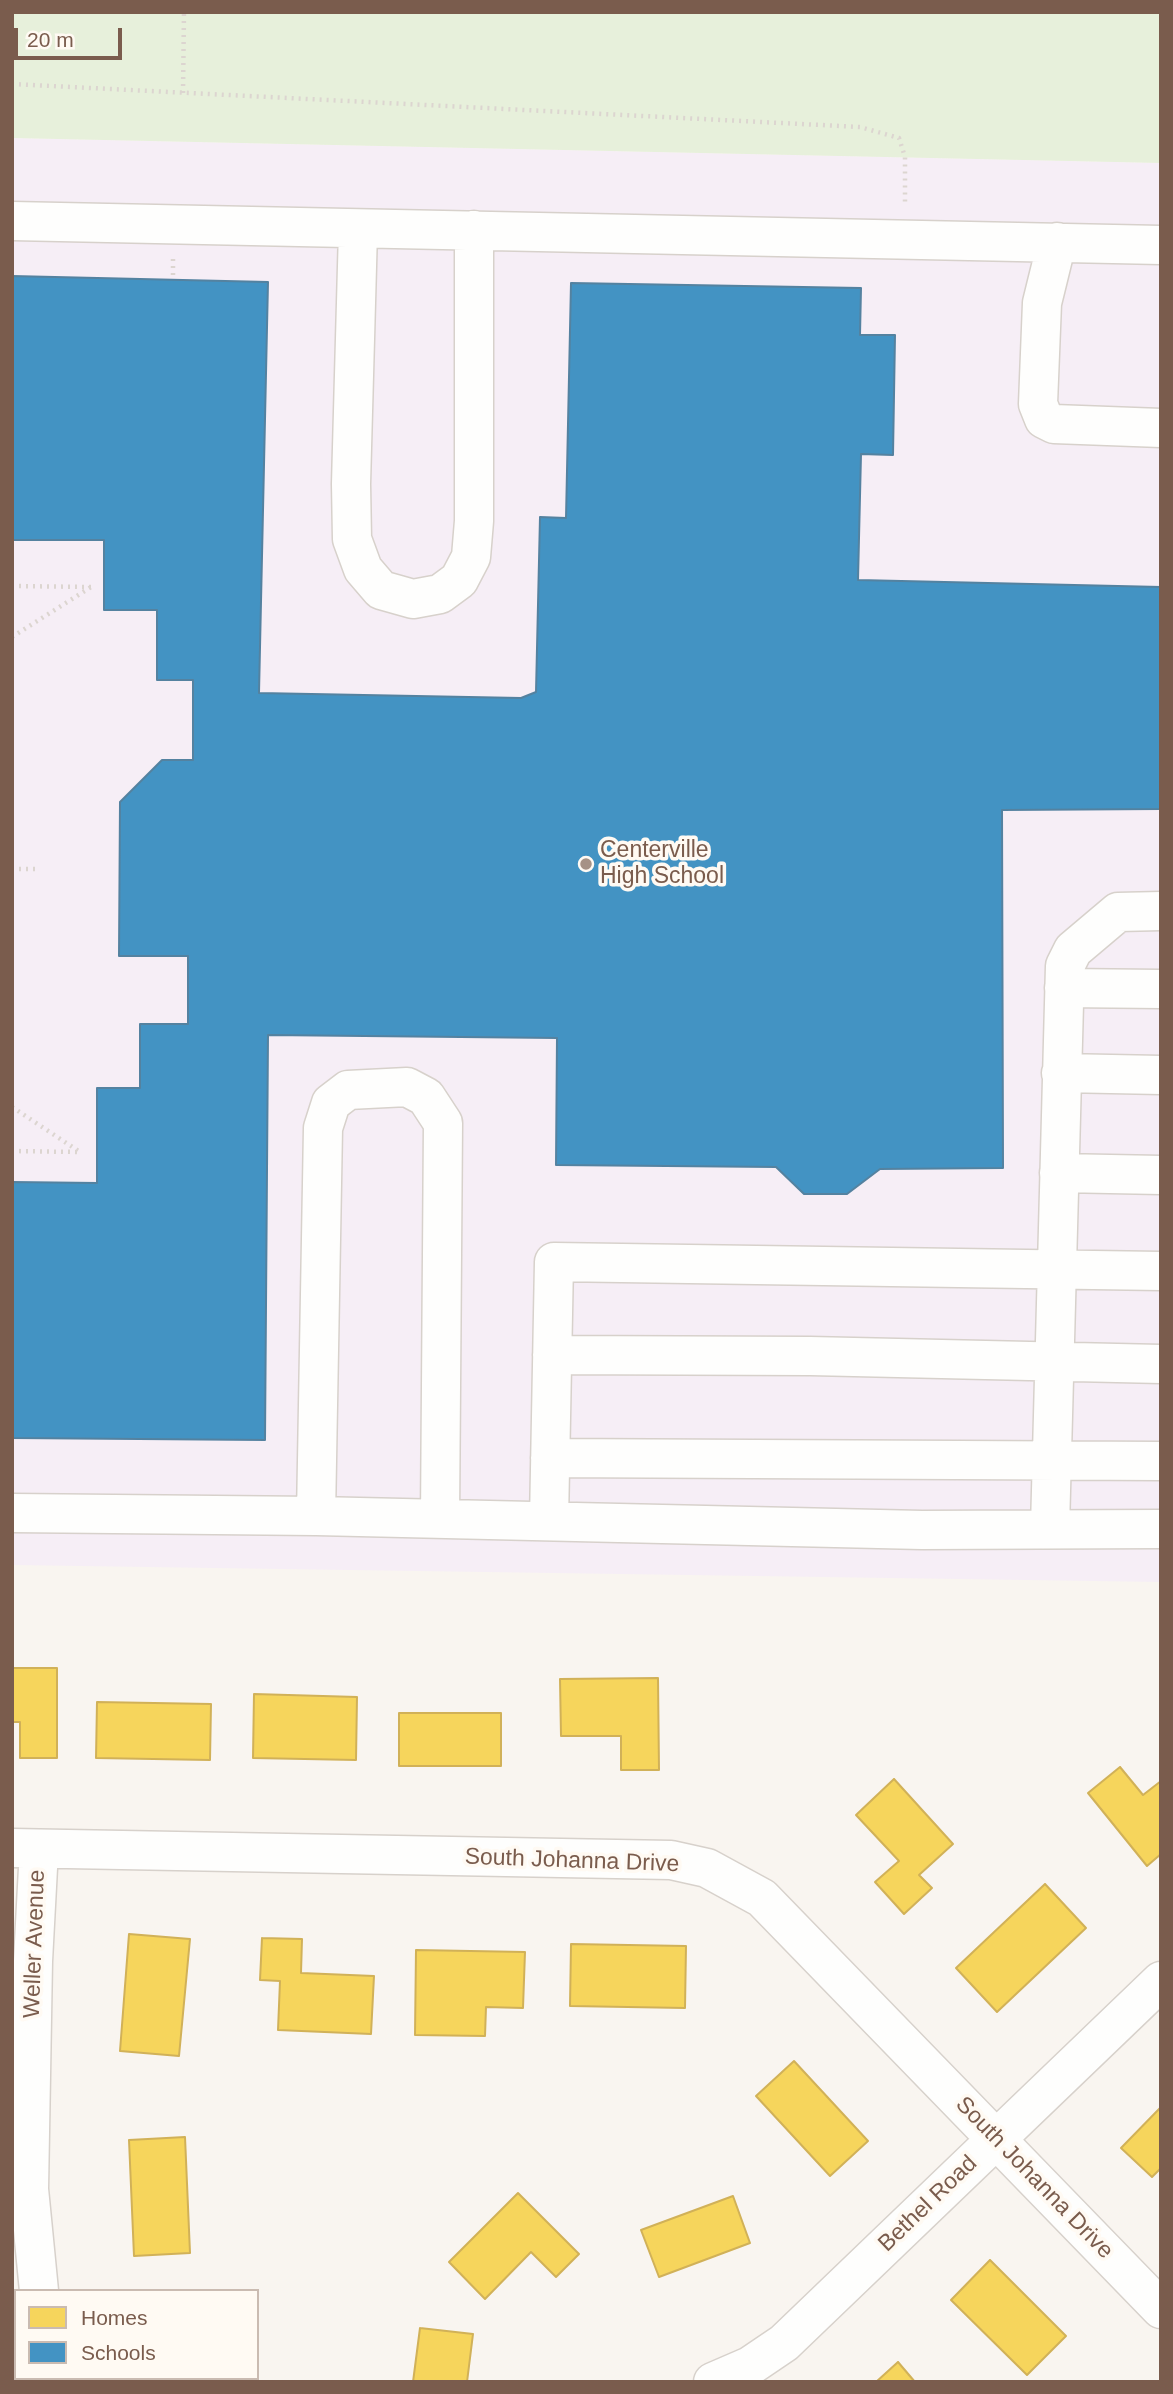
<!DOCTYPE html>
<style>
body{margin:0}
#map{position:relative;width:1173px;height:2394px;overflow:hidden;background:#f9f5f0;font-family:Arial,sans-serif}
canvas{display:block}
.frame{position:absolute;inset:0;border:14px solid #7a5c4d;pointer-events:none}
.legend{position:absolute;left:14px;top:2289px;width:245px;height:91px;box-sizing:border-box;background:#fffaf3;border:2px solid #cabbb1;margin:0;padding:9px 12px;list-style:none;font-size:21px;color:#7a5c4d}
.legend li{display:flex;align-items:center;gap:14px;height:35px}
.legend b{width:35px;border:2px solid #cabbb1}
.scale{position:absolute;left:14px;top:28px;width:108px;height:32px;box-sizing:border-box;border:4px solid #7a5c4d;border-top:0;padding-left:9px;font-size:21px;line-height:24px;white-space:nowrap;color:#7a5c4d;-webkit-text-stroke:5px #fffaf3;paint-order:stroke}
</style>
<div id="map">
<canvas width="1173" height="2394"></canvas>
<div class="frame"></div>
<ul class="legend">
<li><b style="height:19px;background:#f6d55c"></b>Homes</li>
<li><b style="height:19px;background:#4393c3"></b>Schools</li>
</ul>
<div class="scale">20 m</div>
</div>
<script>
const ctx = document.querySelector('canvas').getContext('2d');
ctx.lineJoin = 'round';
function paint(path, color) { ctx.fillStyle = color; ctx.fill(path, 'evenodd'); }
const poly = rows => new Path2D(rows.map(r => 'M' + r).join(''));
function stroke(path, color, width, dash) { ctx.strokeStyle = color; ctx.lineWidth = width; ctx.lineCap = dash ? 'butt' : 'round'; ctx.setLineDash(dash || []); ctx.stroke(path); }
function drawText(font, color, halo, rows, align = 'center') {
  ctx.font = font + ' Arial,sans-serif'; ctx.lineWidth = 7; ctx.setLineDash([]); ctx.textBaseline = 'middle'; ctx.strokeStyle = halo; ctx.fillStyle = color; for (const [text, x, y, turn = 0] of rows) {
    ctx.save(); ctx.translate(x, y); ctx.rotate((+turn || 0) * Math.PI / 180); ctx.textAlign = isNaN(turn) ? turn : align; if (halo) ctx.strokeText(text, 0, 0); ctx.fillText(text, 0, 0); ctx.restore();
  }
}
paint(poly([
 [12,138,1161,163,1161,1582,12,1565]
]), '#f6eef6');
paint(poly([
 [12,12,1161,12,1161,163,12,138]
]), '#e7f0db');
const homes = poly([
 [12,1668,57,1668,57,1758,20,1758,20,1722,12,1722,12,1668],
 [658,1678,659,1770,621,1770,621,1736,561,1736,560,1679,658,1678],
 [254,1694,357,1697,356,1760,253,1758,254,1694],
 [97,1702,211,1704,210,1760,96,1758,97,1702],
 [399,1713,501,1713,501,1766,399,1766,399,1713],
 [1120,1767,1143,1795,1161,1781,1161,1854,1147,1866,1088,1793,1120,1767],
 [894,1779,953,1844,919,1875,932,1888,904,1914,875,1882,899,1861,856,1815,894,1779],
 [1045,1884,1086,1928,997,2012,956,1968,1045,1884],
 [129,1934,190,1939,179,2056,120,2051,129,1934],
 [262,1938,302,1939,301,1973,374,1976,371,2034,278,2030,280,1981,260,1980,262,1938],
 [571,1944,686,1946,685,2008,570,2006,571,1944],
 [416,1950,525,1952,523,2008,486,2007,485,2036,415,2035,416,1950],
 [794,2061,868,2141,830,2176,756,2096,794,2061],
 [1161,2107,1161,2168,1152,2177,1121,2148,1161,2107],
 [185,2137,190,2253,134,2256,129,2140,185,2137],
 [518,2193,579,2254,556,2277,531,2252,485,2299,449,2262,518,2193],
 [733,2196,750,2243,659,2277,641,2230,733,2196],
 [990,2260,1066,2336,1027,2375,951,2300,990,2260],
 [420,2328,473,2334,467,2382,413,2382,420,2328],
 [898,2362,915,2382,876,2382,898,2362],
 [146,2378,203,2378,203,2382,146,2382,146,2378]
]);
paint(homes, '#f6d55c');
stroke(homes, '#d1b158', 2);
const schools = poly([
 [12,276,268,282,259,693,521,698,536,692,540,517,566,518,571,283,861,288,860,335,895,335,893,455,861,454,858,580,1161,587,1161,809,1002,810,1003,1168,880,1169,847,1194,804,1194,776,1167,556,1165,557,1038,268,1035,265,1440,12,1438,12,1182,97,1183,97,1088,140,1088,140,1024,188,1024,188,956,119,956,120,802,162,760,193,760,193,680,157,680,157,610,104,610,104,540,12,540,12,276]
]);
paint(schools, '#4393c3');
stroke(schools, '#5482a0', 2);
const minor = poly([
 [12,221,1161,245],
 [358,230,351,484,352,539,363,569,381,590,413,599,440,594,459,580,471,557,474,521,474,230],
 [1057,242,1042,303,1038,404,1044,419,1054,424,1161,428],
 [1064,988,1161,989],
 [1061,1073,1161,1075],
 [1059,1173,1161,1175],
 [552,1355,810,1356,1161,1364],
 [550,1458,1161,1461],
 [12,1513,316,1516,922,1530,1161,1529],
 [316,1516,323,1128,331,1103,348,1090,407,1087,426,1097,443,1123,440,1518],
 [549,1521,554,1262,1161,1271],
 [1050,1528,1065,966,1073,950,1118,912,1161,911],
 [12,1848,671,1860,707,1868,762,1898,1161,2309],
 [39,2291,29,2189,33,1961,39,1849],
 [47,2378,48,2382],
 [713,2382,750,2366,784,2343,1161,1981]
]);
stroke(minor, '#d7d1cb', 41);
stroke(poly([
 [12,84,860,127,899,138,905,157,905,203],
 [183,93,184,12],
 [173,259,173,280],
 [12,586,91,587],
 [12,637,91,587],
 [12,869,37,869],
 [12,1107,80,1152],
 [12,1151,79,1152]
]), '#dcd5d0', 4.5, [2, 5]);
stroke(minor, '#fefefd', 38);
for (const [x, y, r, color] of [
 [586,864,7,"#a69286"]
]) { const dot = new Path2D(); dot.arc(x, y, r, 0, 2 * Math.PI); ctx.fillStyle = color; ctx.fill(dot); stroke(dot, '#fffaf3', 2.5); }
drawText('23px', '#7a5c4d', '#fffaf3', [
 ["Centerville",600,851],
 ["High School",600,877]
], 'left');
drawText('23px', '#7a5c4d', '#fffaf3', [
 ["South Johanna Drive",572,1861,2],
 ["Weller Avenue",35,1944,-88],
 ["South Johanna Drive",1034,2178,46],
 ["Bethel Road",928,2204,-44]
]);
</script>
